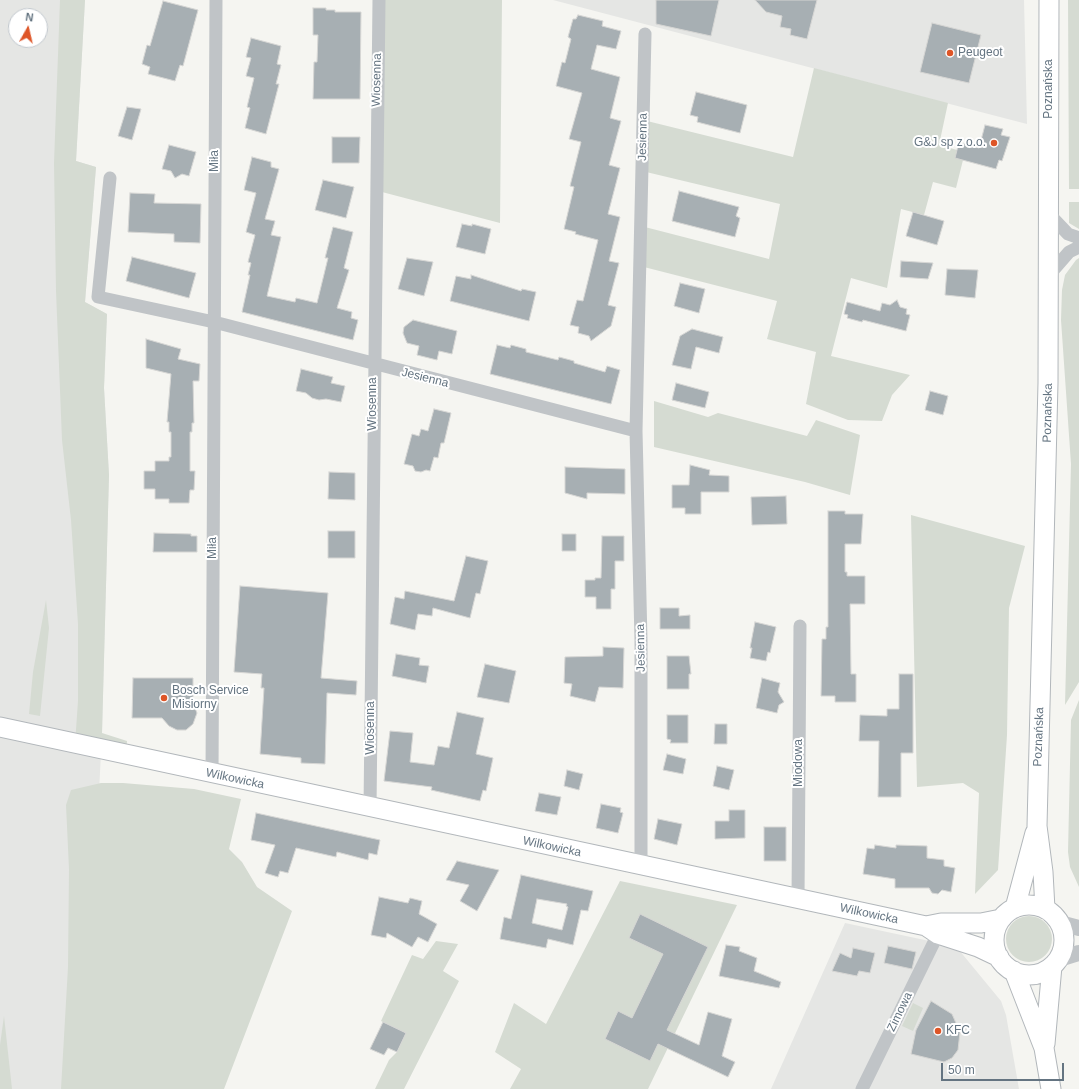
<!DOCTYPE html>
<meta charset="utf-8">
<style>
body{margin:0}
#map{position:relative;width:1079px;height:1089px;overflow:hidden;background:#f5f5f1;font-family:Helvetica,sans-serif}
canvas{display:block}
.north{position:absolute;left:8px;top:8px;width:40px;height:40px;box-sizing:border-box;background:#fff;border:1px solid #c1c7cd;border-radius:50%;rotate:8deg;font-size:11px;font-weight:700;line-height:16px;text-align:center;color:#647481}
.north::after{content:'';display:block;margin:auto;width:14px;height:18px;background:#de5527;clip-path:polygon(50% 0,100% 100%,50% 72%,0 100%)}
.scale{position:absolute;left:941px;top:1063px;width:123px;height:18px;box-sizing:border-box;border:2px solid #647481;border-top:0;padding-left:5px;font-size:12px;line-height:14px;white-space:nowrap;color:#647481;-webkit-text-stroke:3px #fff;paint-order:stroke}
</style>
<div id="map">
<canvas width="1079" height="1089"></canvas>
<div class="north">N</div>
<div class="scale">50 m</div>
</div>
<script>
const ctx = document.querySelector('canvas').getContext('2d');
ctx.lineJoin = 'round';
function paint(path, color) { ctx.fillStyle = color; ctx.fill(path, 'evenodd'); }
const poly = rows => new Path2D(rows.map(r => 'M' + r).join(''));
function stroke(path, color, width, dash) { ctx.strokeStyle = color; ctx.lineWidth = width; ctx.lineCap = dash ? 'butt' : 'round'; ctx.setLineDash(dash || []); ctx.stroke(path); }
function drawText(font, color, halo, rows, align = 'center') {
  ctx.font = font + ' Helvetica,sans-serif'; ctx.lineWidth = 4; ctx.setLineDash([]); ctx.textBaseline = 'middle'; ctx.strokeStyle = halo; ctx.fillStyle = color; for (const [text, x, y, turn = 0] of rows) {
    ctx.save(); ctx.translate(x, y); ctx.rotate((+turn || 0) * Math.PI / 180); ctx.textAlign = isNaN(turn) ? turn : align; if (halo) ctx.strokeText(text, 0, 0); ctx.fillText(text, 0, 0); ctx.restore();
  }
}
paint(poly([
 [0,0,85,0,76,161,96,167,85,302,107,314,104,388,109,475,102,733,84,1089,0,1089],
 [16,16,40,16,40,40,16,40],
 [553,0,1024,0,1027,124,915,95],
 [845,923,934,942,959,950,1001,1001,1006,1015,1019,1089,771,1089]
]), '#e5e6e4');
paint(poly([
 [60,0,85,0,76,161,96,167,85,302,107,314,104,388,109,475,102,733,127,741,126,756,75,744,78,701,78,624,71,520,62,440,56,291,54,163],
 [384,0,502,0,500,223,382,192],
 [1068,0,1079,0,1079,189,1069,189],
 [814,68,948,103,939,145,957,150,963,160,956,188,933,182,924,215,901,209,887,288,851,278,831,356,910,375,892,395,882,421,848,420,806,404,816,352,767,339,777,301,640,266,641,226,769,259,780,204,642,171,643,120,793,157],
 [1069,202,1079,202,1079,229,1069,223],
 [1079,258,1079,682,1065,705,1071,464,1061,320,1062,290,1065,275,1076,260],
 [654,401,708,417,718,413,807,436,816,420,860,435,850,495,805,482,654,447],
 [911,515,1025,546,1009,608,1007,735,998,870,975,894,979,793,963,783,917,787],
 [46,600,49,628,40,716,29,714,33,672],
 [1079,700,1079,887,1070,867,1068,852,1071,720],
 [101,783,123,783,194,789,241,799,229,849,242,862,257,887,292,911,224,1089,61,1089,68,967,69,869,66,805,71,790],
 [620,881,737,905,648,1089,510,1089,521,1069,495,1052,514,1003,546,1024],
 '1006 939a23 23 0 1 1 46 0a23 23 0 1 1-46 0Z',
 [436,941,458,944,443,971,459,981,404,1089,375,1089,389,1060,397,1052,406,1033,381,1021,412,955,423,959],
 [913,1003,923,1008,913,1031,902,1026],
 [4,1016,12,1089,0,1089,0,1045]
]), '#d5dbd2');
const building = poly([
 [656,0,719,0,711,36,656,24,656,0],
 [755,0,817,0,807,39,790,35,791,29,780,27,782,16,766,12,755,0],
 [163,1,198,10,183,66,180,65,175,81,148,74,150,67,142,64,147,45,150,46,163,1],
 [313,8,326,8,326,10,335,10,335,12,361,12,360,99,313,99,314,62,317,62,318,35,313,35,313,8],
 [578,15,603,21,602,26,621,31,616,49,597,45,591,69,620,77,610,118,621,121,609,165,620,168,608,214,620,217,609,261,619,263,608,305,616,307,611,326,591,341,589,336,578,333,579,327,570,325,577,300,583,301,598,240,575,234,576,232,564,229,574,187,570,186,581,142,569,139,582,93,556,86,562,62,565,63,571,39,568,37,573,19,576,19,578,15],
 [932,23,981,35,969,83,920,72,932,23],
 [251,38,281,46,277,64,281,65,276,84,279,84,266,134,245,128,250,108,247,107,254,78,246,76,251,58,246,57,251,38],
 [696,92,747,105,740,133,697,122,698,117,690,115,696,92],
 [127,107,141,109,132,140,118,136,127,107],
 [985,125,1003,129,1001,135,1010,137,1002,161,999,160,996,169,955,158,959,142,979,148,985,125],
 [332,137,360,137,359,163,332,163,332,137],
 [169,145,196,152,189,176,182,174,175,178,171,171,162,169,169,145],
 [252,157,271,162,271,167,279,169,265,219,275,221,271,235,281,237,267,296,295,302,296,298,317,303,328,258,325,258,333,227,353,232,344,268,349,270,337,308,352,312,351,318,358,320,353,340,242,312,250,275,248,275,251,263,248,262,255,235,246,232,256,193,244,190,252,157],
 [323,180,354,187,346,218,315,210,323,180],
 [679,191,739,207,736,216,740,218,735,237,672,221,679,191],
 [130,193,155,194,154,203,201,204,200,243,174,242,174,234,128,232,130,193],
 [913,212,944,221,937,245,906,236,913,212],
 [462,224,472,226,472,224,491,229,485,254,456,247,462,224],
 [132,257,196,273,189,298,126,281,132,257],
 [407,258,433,262,424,296,398,289,407,258],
 [901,261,933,263,928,279,900,277,901,261],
 [947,269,978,270,975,298,945,295,947,269],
 [471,275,521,291,522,289,536,292,529,321,450,301,456,276,471,279,471,275],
 [680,283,705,289,699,313,674,306,680,283],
 [897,300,900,307,907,309,906,314,910,315,906,331,863,320,862,322,847,318,848,315,844,314,847,302,880,311,882,303,890,305,897,300],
 [413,320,457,331,452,354,439,351,437,360,417,355,419,346,407,343,403,333,404,327,413,320],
 [692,329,723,337,719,353,696,347,691,369,672,365,680,336,692,329],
 [146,339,181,349,178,359,200,364,199,381,193,381,194,423,192,423,192,432,190,432,190,471,195,471,194,490,190,490,189,503,169,503,169,499,155,499,155,489,144,489,144,471,155,471,155,461,169,461,169,457,171,457,171,432,169,432,169,422,167,422,171,374,146,368,146,339],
 [497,345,510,348,511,345,526,349,526,352,558,360,559,357,574,361,574,363,605,372,607,366,620,370,611,404,490,374,497,345],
 [301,369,333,377,331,383,345,386,341,402,326,399,319,400,312,398,306,393,296,391,301,369],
 [676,383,709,392,705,408,672,400,676,383],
 [930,391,948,396,943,415,925,410,930,391],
 [434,409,451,413,444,443,441,443,438,458,434,457,430,471,426,470,421,472,415,471,413,466,404,464,412,434,419,436,421,429,428,431,434,409],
 [690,465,710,470,709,475,729,476,729,492,701,492,701,514,685,514,685,508,672,508,672,485,689,485,690,465],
 [565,467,625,469,625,494,587,493,587,499,565,493,565,467],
 [329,472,355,473,355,500,328,499,329,472],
 [786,496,787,524,752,525,751,497,786,496],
 [828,511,845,511,845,514,863,514,861,544,845,544,845,572,847,572,847,576,865,576,865,604,850,604,851,674,856,674,856,702,835,702,835,696,821,696,822,639,826,639,826,627,828,627,828,511],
 [328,531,355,531,355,558,328,558,328,531],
 [154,533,191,534,191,536,197,536,197,552,153,552,154,533],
 [562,534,576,534,576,551,562,551,562,534],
 [602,536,624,536,624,561,615,561,615,589,611,589,611,609,596,609,596,597,585,597,585,580,595,580,595,578,601,578,602,536],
 [466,556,488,561,480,594,476,593,470,618,433,608,432,616,418,614,415,630,390,624,395,597,404,599,405,591,454,601,466,556],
 [240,586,328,593,321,678,357,681,356,695,327,693,325,764,301,763,301,758,260,754,264,688,261,688,262,674,234,672,240,586],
 [660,608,679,608,679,616,690,615,690,629,660,629,660,608],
 [755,622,776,627,770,653,768,652,766,661,750,658,752,648,750,648,755,622],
 [603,647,624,648,623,688,599,687,595,702,570,696,572,684,564,683,565,657,603,656,603,647],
 [396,654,420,658,419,665,429,666,426,683,392,676,396,654],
 [667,656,689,656,691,674,689,674,689,689,667,689,667,656],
 [485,664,516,671,509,703,477,697,485,664],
 [899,674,913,674,913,753,901,753,901,797,878,797,879,741,859,741,860,715,887,716,887,709,899,709,899,674],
 [133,678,193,678,193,703,197,713,193,724,186,730,177,730,169,726,162,718,132,718,133,678],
 [762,678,780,683,778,692,784,702,779,705,777,713,756,708,762,678],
 [457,712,484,718,476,754,493,758,486,791,483,790,480,801,431,790,432,787,384,781,390,731,413,733,410,762,434,765,438,746,449,748,457,712],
 [667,715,688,715,688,743,670,743,671,740,667,739,667,715],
 [715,724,727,724,727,744,714,744,715,724],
 [667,754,686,759,683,774,663,770,667,754],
 [717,766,734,770,729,790,713,786,717,766],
 [567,770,583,774,579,790,564,786,567,770],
 [539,793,561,797,557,815,535,811,539,793],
 [601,804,621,808,620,812,623,813,618,833,596,828,601,804],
 [729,810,745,810,745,838,715,839,715,821,729,821,729,810],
 [256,813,380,840,377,855,369,853,368,860,337,852,336,857,296,848,288,873,280,871,278,877,265,873,275,845,251,840,256,813],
 [658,819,682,824,677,845,654,839,658,819],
 [764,827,786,827,786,861,764,861,764,827],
 [875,845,896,848,896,845,927,846,927,858,944,860,944,866,955,868,951,892,942,890,938,894,932,893,929,888,895,888,895,879,863,874,867,848,874,849,875,845],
 [457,861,499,870,477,911,460,901,469,885,446,880,457,861],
 [521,875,593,891,588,911,581,910,573,945,548,939,546,948,500,939,504,917,511,919,521,875],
 [537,899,567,904,566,906,568,907,562,930,532,923,537,899],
 [379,897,408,903,410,898,422,901,419,914,437,924,428,942,418,937,412,947,387,933,386,938,371,935,379,897],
 [640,914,708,947,667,1030,699,1045,708,1012,732,1019,722,1056,735,1062,728,1077,658,1044,650,1061,605,1039,618,1011,632,1018,663,954,629,938,640,914],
 [726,945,740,947,739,951,757,958,754,971,781,982,779,988,719,976,726,945],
 [888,946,916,952,912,969,884,963,888,946],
 [853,948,875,953,870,973,859,971,857,976,832,971,840,953,851,958,853,948],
 [931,1001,952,1014,960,1032,958,1050,952,1058,944,1062,911,1054,916,1030,931,1001],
 [383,1022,406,1033,397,1052,388,1048,384,1055,370,1049,383,1022]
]);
paint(building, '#a7afb3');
stroke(building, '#d6d6d4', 1);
const secondary = poly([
 [0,727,926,926,938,934,978,947,999,957],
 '994 940a35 35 0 1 1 70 0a35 35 0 1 1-70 0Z',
 [1015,908,1035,833],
 [1045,909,1043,872,1037,826,1048,383,1049,0],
 [926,926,941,923,981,923,1001,919],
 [1014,971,1044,1048,1051,1089],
 [1045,1044,1052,966]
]);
stroke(secondary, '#b2b7bb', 21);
stroke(poly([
 [110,178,98,297,214,322,636,431],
 [1049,214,1068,234,1079,238],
 [1049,275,1069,252,1079,247],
 [212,774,216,0],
 [370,808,379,0],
 [641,866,641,641,636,431,645,34],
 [798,899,800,626],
 [862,1089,938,934]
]), '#c0c4c7', 13);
stroke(poly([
 [1060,923,1079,928],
 [1059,959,1079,953]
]), '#c0c4c7', 16);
stroke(secondary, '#fff', 19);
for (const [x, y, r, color] of [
 [950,53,4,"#de5527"],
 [994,143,4,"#de5527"],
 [164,698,4,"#de5527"],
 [938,1031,4,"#de5527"]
]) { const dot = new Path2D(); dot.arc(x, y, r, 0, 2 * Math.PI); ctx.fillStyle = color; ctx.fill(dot); stroke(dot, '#fff', 1.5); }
drawText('12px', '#647481', '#fff', [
 ["Peugeot",958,53],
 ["G&J sp z o.o.",986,143,"right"],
 ["Bosch Service",172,691],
 ["Misiorny",172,705],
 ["KFC",946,1031]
], 'left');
drawText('12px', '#647481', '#fff', [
 ["Wiosenna",377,80,-89],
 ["Poznańska",1049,89,-90],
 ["Jesienna",643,137,-89],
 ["Miła",215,161,-90],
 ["Jesienna",425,378,14],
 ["Wiosenna",373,404,-90],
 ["Poznańska",1048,413,-89],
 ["Miła",213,548,-90],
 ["Jesienna",641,648,-91],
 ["Wiosenna",371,728,-90],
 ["Poznańska",1039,737,-88],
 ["Miodowa",799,763,-90],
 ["Wilkowicka",235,779,12],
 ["Wilkowicka",552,847,12],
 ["Wilkowicka",869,914,12],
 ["Zimowa",900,1012,-64]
]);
</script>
